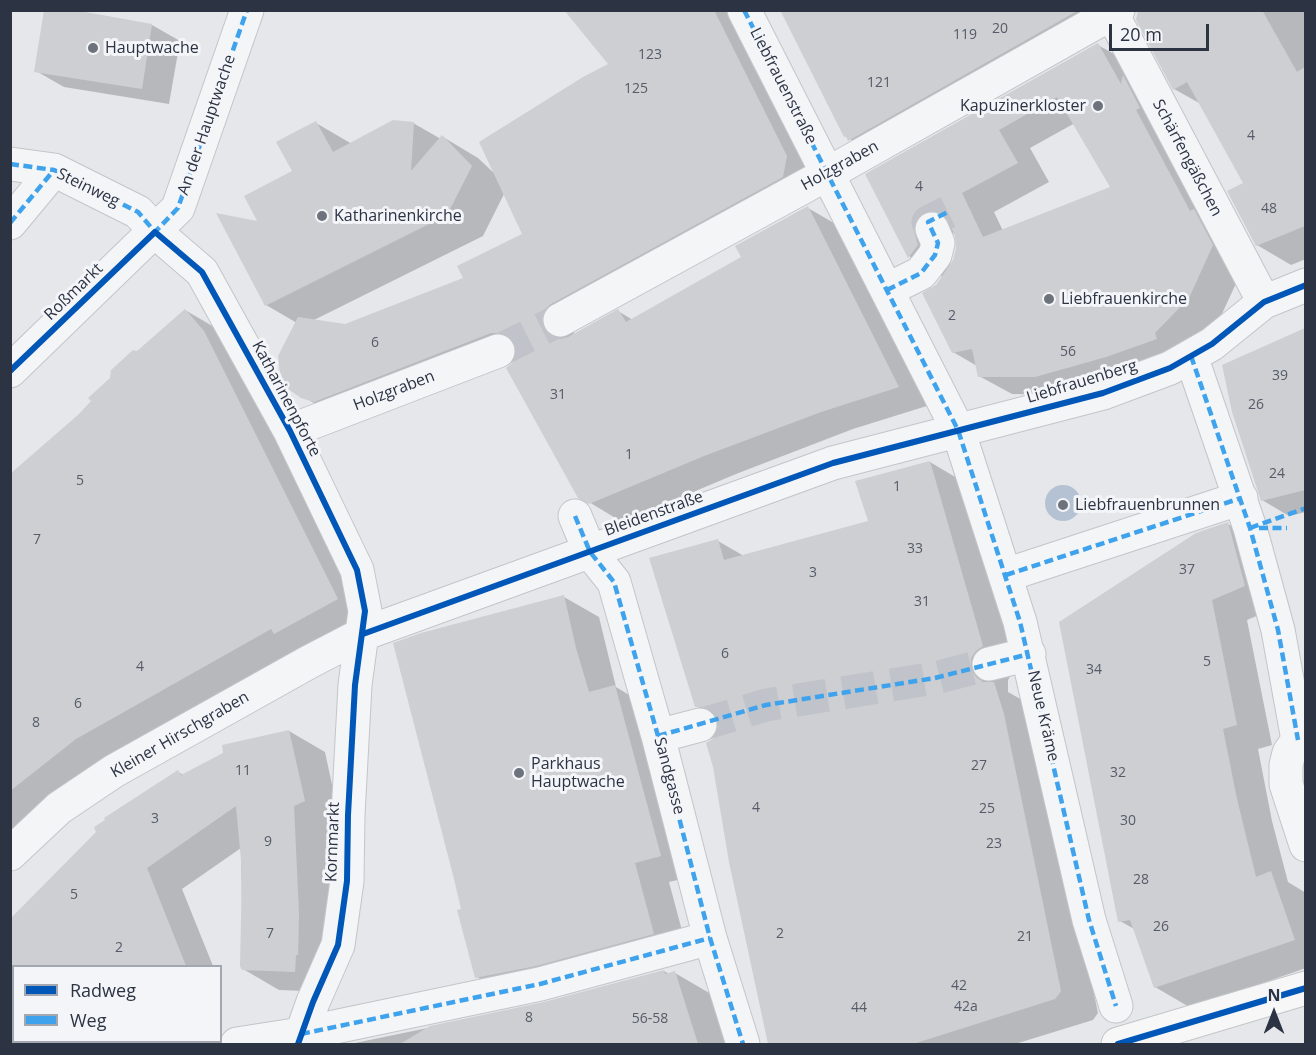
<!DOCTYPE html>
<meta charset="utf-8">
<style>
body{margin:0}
#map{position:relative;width:1316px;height:1055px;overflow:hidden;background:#e5e7ea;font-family:"Open Sans",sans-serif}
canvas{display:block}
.frame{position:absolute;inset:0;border:12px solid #2c3343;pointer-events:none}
.legend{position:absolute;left:12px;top:965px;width:210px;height:78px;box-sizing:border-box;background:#f3f5f8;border:2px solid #a3a7b0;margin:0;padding:8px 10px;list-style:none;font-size:18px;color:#2c3343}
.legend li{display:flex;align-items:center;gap:12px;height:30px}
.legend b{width:30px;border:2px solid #a3a7b0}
.north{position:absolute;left:1244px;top:983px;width:60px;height:60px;-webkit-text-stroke:4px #f3f5f8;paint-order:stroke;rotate:0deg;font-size:16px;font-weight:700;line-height:24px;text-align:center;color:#2c3343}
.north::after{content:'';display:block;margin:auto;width:21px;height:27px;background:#2c3343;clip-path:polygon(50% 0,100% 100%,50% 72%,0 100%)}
.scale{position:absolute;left:1109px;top:24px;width:100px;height:27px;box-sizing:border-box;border:3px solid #2c3343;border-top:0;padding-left:8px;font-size:18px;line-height:21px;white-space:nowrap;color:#2c3343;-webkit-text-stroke:4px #f3f5f8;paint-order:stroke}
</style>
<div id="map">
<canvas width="1316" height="1055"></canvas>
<div class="frame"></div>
<ul class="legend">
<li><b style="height:8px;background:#0057b8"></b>Radweg</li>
<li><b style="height:8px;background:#3ea3ec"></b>Weg</li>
</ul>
<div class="north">N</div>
<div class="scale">20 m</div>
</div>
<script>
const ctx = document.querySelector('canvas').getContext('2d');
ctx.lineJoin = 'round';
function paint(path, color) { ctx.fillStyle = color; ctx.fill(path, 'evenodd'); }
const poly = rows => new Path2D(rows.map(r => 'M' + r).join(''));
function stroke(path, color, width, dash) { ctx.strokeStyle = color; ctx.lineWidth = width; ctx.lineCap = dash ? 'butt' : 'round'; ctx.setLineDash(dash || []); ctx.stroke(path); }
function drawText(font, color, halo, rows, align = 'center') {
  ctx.font = font + ' "Open Sans",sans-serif'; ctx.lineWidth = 6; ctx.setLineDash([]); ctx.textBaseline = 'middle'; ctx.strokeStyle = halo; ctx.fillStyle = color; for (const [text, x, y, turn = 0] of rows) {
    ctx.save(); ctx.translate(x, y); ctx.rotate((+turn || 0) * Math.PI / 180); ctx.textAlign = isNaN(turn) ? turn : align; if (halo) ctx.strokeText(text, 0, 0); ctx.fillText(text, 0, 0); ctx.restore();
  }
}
paint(poly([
 '1045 503a18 18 0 1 1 36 0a18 18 0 1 1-36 0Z'
]), '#b5c2d3');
paint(poly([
 [566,10,734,10,818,175,575,329,573,336,618,311,633,320,743,257,808,208,839,226,930,405,853,429,736,474,622,522,579,496,518,353,347,419,334,415,302,396,297,323,266,305,260,223,294,172,316,123,352,144,413,123,441,139,443,137,478,158,495,174,611,64],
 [504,194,524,234,465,278,346,326,312,321,483,236],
 [781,10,1139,10,884,160,845,136],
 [1140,10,1306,10,1306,259,1291,265,1257,245,1245,183,1201,104,1174,89],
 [152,25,180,41,169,104,64,87,36,71],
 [1098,45,1130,63,1245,264,1221,316,1187,352,1069,395,1012,394,979,376,977,366,953,352,937,286,943,277,910,257,867,175],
 [1075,123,1112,188,1003,231,994,212,1049,182,1030,148],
 [955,232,958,248,955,260,951,266,945,247,950,236],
 [185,310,221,331,373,620,10,843,10,477,80,416,138,352],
 [1306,329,1306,512,1289,516,1262,500,1223,366],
 [930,462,967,484,1020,668,1013,672,1008,680,1008,692,1031,705,1041,737,1098,1013,1093,1020,1015,1044,769,1044,731,861,715,739,719,731,719,719,696,706,718,541,744,556,870,522],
 [1228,524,1263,544,1280,606,1247,620,1272,745,1258,749,1272,821,1288,882,1306,893,1306,968,1191,1008,1155,987,1136,930,1120,921],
 [564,597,599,617,616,687,649,707,695,876,669,882,688,953,511,997,477,977,463,910],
 [289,731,325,752,340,822,329,826,335,936,331,992,279,990,243,969,241,848,182,889,213,966,14,966,14,1042,87,1042,79,1044,10,1044,10,920,178,772,184,775],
 [664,971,669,974,675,973,711,994,728,1044,350,1044,544,1004]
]), '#0003');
paint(poly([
 [44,10,74,10,152,24,142,89,34,72],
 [564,10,714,10,787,156,783,177,551,304,544,310,541,319,544,329,551,336,560,339,568,337,618,309,626,322,741,257,735,246,808,206,899,387,821,412,704,456,589,504,578,498,506,368,513,362,516,354,516,345,510,337,501,333,491,333,314,402,301,398,288,389,280,374,278,356,298,317,345,324,463,278,457,266,522,234,479,142,583,77,608,64],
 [780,10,1079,10,848,141,846,136,844,137],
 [1138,10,1262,10,1297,72,1305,67,1305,226,1256,246,1227,191,1243,183,1187,82,1173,90,1136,20],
 [1098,43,1121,84,1123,75,1140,108,1136,110,1190,211,1194,209,1213,245,1189,298,1155,333,1157,339,1106,357,1035,377,978,377,972,349,952,353,922,293,936,285,953,260,956,248,955,236,949,222,944,214,935,211,925,212,917,217,913,227,918,245,908,258,865,174],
 [1057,97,1110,187,983,237,962,193,1018,163,999,130],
 [393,120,414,122,411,171,442,135,472,166,447,215,265,306,216,213,257,221,244,196,292,171,276,142,287,136,316,121,333,152],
 [185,309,204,331,338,599,274,634,271,629,76,739,10,791,10,474,79,414,91,401,88,398,110,378,111,370,133,350,137,351],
 [1305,328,1305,490,1261,501,1232,412,1222,365],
 [930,461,983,646,976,651,971,658,971,669,976,677,983,682,994,682,1004,714,1061,991,1055,999,913,1044,768,1044,729,862,713,767,706,743,714,738,718,730,718,721,713,711,704,707,695,707,649,558,718,539,724,560,868,521,855,481],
 [1228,522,1245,586,1212,600,1237,725,1223,729,1237,799,1256,877,1271,871,1295,940,1154,988,1130,920,1118,922,1059,622,1196,533],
 [564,595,576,648,589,692,615,685,661,856,635,863,654,934,536,966,475,978,457,910,461,909,454,879,393,643,421,633],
 [289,730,305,801,294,806,299,914,298,955,296,955,295,972,242,970,240,966,242,871,236,806,147,868,186,966,10,966,10,919,96,832,94,827,105,820,104,818,178,770,181,775,223,753,222,745],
 [664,970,665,974,675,971,698,1044,400,1044,430,1026,544,1002]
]), '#cdcfd2');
stroke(poly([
 [932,229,928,222,948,212],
 [498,351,560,320],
 [700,725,766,705,935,678,989,664]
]), '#c0c3c9', 33, [33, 16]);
const street = poly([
 [744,10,958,430,1020,622,1089,920,1116,1006],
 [1112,14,1264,302],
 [10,164,54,170,138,212,159,235,202,272,290,431,357,570,365,611,355,685,348,815,347,881,338,945,313,1002,298,1044],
 [10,223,54,170],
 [887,290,921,273,935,255,938,243,932,229],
 [560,320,829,173,1118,10],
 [1191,356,1250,528,1278,630,1298,740],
 [10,371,178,208,247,10],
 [290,431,498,351],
 [575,516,590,552,614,582,658,736,710,938,743,1044],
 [1006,575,1241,498],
 [989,664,1029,654],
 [658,736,700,725],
 [1306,736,1298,740,1289,753,1286,765,1286,784,1306,845],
 [10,854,59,808,114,771,309,662,363,634,833,463,1103,393,1170,368,1212,344,1264,302,1306,285],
 [237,1044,301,1034,540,984,710,938]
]);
const secondary = poly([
 [1118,1044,1306,988]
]);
stroke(street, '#c3c5c8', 35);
stroke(secondary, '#c3c5c8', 35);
stroke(street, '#f4f5f6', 33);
stroke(secondary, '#f7f7f8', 33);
stroke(poly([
 [744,10,958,430,1020,622,1089,920,1116,1006],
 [10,164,54,170,138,212,155,232,178,208,247,10],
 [10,223,54,170],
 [887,290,921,273,935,255,938,243,928,222,948,212],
 [1191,356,1250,528,1278,630,1298,740],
 [575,516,590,552,614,582,658,736,710,938,743,1044],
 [1250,528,1306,508],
 [1259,528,1287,528],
 [1006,575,1241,498],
 [658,736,766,705,935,678,1029,654],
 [301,1034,540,984,710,938]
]), '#3ea3ec', 4.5, [9, 4.5]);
stroke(poly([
 [10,371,155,232,202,272,290,431,357,570,365,611,355,685,348,815,347,881,338,945,313,1002,298,1044],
 [363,634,833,463,1103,393,1170,368,1212,344,1264,302,1306,285],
 [1118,1044,1306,988]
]), '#0057b8', 6);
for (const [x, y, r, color] of [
 [93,48,6,"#6d727d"],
 [1098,106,6,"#6d727d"],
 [322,216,6,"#6d727d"],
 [1049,299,6,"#6d727d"],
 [1063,505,6,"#6d727d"],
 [519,773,6,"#6d727d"]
]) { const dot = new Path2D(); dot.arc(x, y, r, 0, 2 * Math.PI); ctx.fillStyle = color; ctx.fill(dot); stroke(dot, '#f3f5f8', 2); }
drawText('14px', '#555b68', null, [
 ["20",1000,29],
 ["119",965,35],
 ["123",650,55],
 ["121",879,83],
 ["125",636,89],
 ["4",1251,136],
 ["4",919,187],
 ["48",1269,209],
 ["2",952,316],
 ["6",375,343],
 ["56",1068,352],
 ["39",1280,376],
 ["31",558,395],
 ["26",1256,405],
 ["1",629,455],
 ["24",1277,474],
 ["5",80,481],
 ["1",897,487],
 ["7",37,540],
 ["33",915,549],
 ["37",1187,570],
 ["3",813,573],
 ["31",922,602],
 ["6",725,654],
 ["5",1207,662],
 ["4",140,667],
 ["34",1094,670],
 ["6",78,704],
 ["8",36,723],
 ["27",979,766],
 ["11",243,771],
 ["32",1118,773],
 ["4",756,808],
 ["25",987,809],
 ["3",155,819],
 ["30",1128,821],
 ["9",268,842],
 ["23",994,844],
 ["28",1141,880],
 ["5",74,895],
 ["26",1161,927],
 ["7",270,934],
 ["2",780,934],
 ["21",1025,937],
 ["2",119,948],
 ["42",959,986],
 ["42a",966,1007],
 ["44",859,1008],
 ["8",529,1018],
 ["56-58",650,1019]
]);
drawText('16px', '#2c3343', '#f3f5f8', [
 ["Hauptwache",105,48],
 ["Kapuzinerkloster",1086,106,"right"],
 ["Katharinenkirche",334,216],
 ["Liebfrauenkirche",1061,299],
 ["Liebfrauenbrunnen",1075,505],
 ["Parkhaus",531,764],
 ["Hauptwache",531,782]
], 'left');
drawText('16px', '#2c3343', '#f3f5f8', [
 ["Liebfrauenstraße",783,86,63],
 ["An der Hauptwache",207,125,-71],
 ["Schärfengäßchen",1187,158,62],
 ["Holzgraben",840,166,-29],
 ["Steinweg",88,188,26],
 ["Roßmarkt",74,292,-44],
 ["Liebfrauenberg",1082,382,-17],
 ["Holzgraben",394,391,-21],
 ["Katharinenpforte",286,399,62],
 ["Bleidenstraße",654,514,-20],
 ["Neue Kräme",1043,716,77],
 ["Kleiner Hirschgraben",180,735,-30],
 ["Sandgasse",669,776,75],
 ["Kornmarkt",333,842,-88]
]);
</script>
